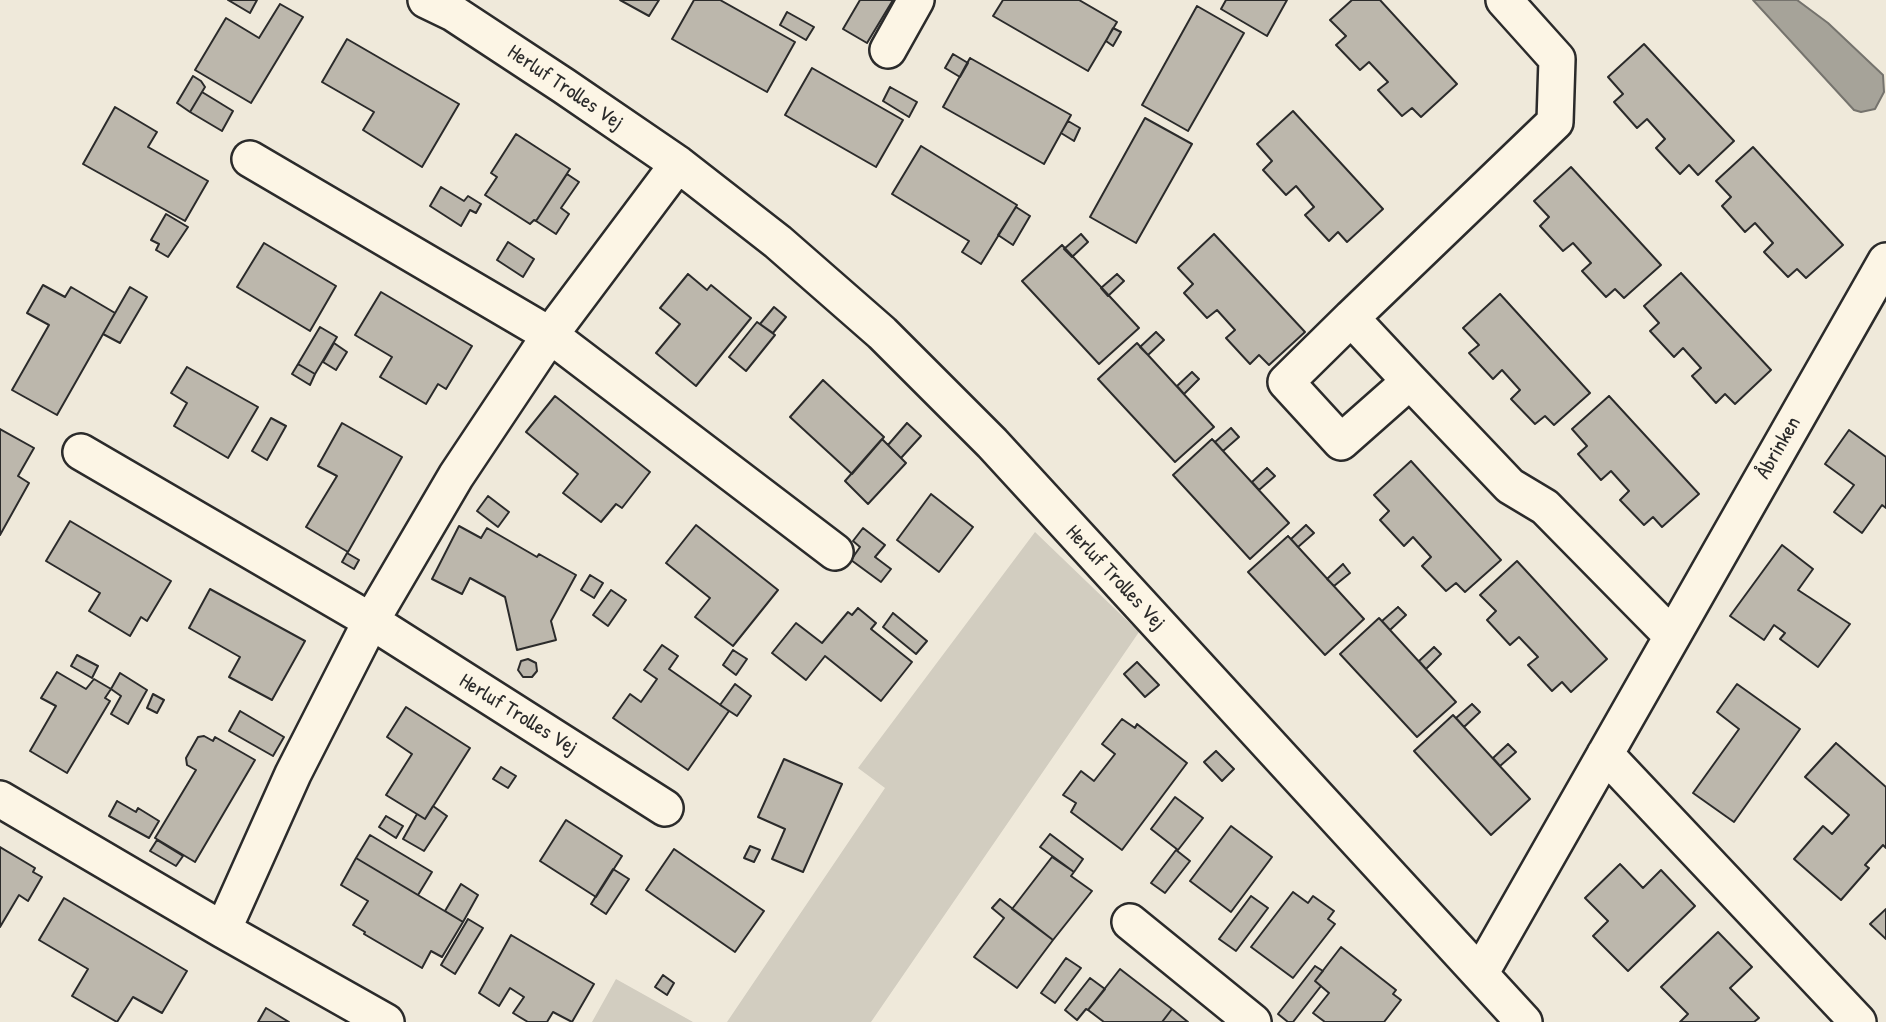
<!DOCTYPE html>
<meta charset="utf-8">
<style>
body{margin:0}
canvas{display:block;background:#efe9da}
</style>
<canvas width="1886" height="1022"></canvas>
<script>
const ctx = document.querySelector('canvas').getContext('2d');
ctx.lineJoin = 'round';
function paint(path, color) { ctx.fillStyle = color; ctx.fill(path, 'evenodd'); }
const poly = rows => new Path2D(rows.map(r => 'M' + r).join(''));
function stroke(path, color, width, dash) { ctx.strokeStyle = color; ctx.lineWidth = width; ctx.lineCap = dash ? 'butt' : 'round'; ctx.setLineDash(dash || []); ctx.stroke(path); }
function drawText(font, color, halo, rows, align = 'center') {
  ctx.font = font + ' "Patrick Hand",sans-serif'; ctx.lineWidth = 5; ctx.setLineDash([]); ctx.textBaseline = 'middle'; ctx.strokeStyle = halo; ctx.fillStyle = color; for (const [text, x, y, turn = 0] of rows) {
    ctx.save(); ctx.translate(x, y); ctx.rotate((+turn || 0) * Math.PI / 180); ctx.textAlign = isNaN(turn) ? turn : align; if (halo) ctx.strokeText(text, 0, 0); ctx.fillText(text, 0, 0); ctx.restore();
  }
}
paint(poly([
 [1035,532,1139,632,871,1022,727,1022,885,788,858,768],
 [616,979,693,1022,592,1022]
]), '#d2cdc0');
const water = poly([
 [1753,0,1797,0,1828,23,1883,75,1884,92,1875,109,1861,112,1854,110,1753,0]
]);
paint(water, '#a6a399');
stroke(water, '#75736d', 2);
const building = poly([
 [228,0,257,0,250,13,228,0],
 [620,0,659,0,649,16,620,0],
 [694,0,720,0,795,42,767,92,672,39,694,0],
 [860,0,893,0,867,43,843,29,860,0],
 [1003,0,1079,0,1117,22,1088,71,993,16,1003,0],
 [1226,0,1287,0,1267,36,1221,9,1226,0],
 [1352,0,1380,0,1457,84,1421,117,1412,108,1402,116,1378,90,1388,82,1369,62,1360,70,1336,45,1346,36,1330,20,1352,0],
 [280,4,303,17,251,103,195,70,226,18,259,38,280,4],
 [1197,6,1244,33,1188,131,1142,105,1197,6],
 [787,12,814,27,806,40,780,25,787,12],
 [1113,28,1121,32,1113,46,1106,41,1113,28],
 [347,39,459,104,422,167,363,130,374,112,322,82,347,39],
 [1644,44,1734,141,1698,175,1689,165,1680,174,1656,148,1665,139,1647,119,1637,128,1614,102,1623,94,1608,77,1644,44],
 [953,54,968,63,960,77,945,68,953,54],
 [970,58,1071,115,1044,164,943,107,970,58],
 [812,68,903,120,876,167,785,115,812,68],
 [193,76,201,81,205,87,190,112,177,103,193,76],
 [890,87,917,102,909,117,883,101,890,87],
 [202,92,233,111,222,131,190,112,202,92],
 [115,107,157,132,148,147,208,181,185,221,83,164,115,107],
 [1293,111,1383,209,1347,242,1338,232,1329,241,1305,215,1314,207,1296,186,1286,195,1263,170,1272,161,1257,144,1293,111],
 [1145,118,1192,144,1136,243,1090,217,1145,118],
 [1068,121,1080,128,1074,141,1061,133,1068,121],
 [516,134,570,169,536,221,534,220,530,224,485,195,497,177,491,173,516,134],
 [921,146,1017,205,981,264,962,252,969,241,892,194,921,146],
 [1753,147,1843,245,1806,278,1797,269,1788,277,1764,252,1773,243,1755,223,1745,232,1722,206,1731,197,1716,181,1753,147],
 [1571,167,1661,265,1624,298,1615,289,1606,297,1582,271,1591,263,1573,243,1563,251,1540,226,1549,217,1534,201,1571,167],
 [567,174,579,182,561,208,569,214,556,234,536,221,567,174],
 [441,187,464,201,468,196,481,204,476,213,470,210,461,226,430,206,441,187],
 [1016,207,1030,216,1013,245,998,235,1016,207],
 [166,214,188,227,168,257,156,250,159,244,151,240,166,214],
 [1081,234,1088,242,1072,257,1064,249,1081,234],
 [1214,234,1305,332,1269,365,1259,355,1250,364,1226,338,1235,330,1217,310,1207,318,1184,293,1193,284,1178,268,1214,234],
 [508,242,534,259,523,277,497,260,508,242],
 [264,243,336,286,310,331,237,287,264,243],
 [1062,245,1139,328,1099,364,1022,281,1062,245],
 [1681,273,1771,370,1735,404,1725,394,1716,403,1692,376,1701,368,1683,348,1674,357,1650,331,1659,323,1644,306,1681,273],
 [688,274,707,290,711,285,751,318,696,386,656,353,680,324,660,308,688,274],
 [1117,274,1124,281,1108,296,1101,288,1117,274],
 [43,285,65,297,71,287,115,313,57,415,12,390,49,325,27,313,43,285],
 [130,287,147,297,120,343,103,334,130,287],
 [381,292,472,346,446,389,438,384,426,404,380,377,392,357,355,335,381,292],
 [1500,294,1590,393,1554,425,1545,416,1535,424,1511,399,1520,390,1502,370,1493,379,1469,353,1479,345,1463,328,1500,294],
 [774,307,786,317,773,333,760,324,774,307],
 [757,322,775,335,746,371,729,357,757,322],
 [320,327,337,337,315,374,298,364,320,327],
 [1156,332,1164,340,1148,355,1140,347,1156,332],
 [334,343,347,352,336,370,323,362,334,343],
 [1137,343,1214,427,1175,462,1098,379,1137,343],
 [298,364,315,374,310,385,292,374,298,364],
 [187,367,258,407,228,458,174,426,187,403,171,393,187,367],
 [1192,372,1199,379,1184,394,1177,386,1192,372],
 [823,380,884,437,852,474,790,417,823,380],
 [555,396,650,472,622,508,616,504,601,522,563,493,578,474,526,432,555,396],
 [1609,396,1699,494,1662,527,1653,517,1644,525,1620,500,1629,491,1611,471,1601,480,1578,454,1587,446,1572,429,1609,396],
 [271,418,286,426,267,460,252,451,271,418],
 [342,423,402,457,348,552,306,527,337,476,318,466,342,423],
 [907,423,921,436,901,458,888,445,907,423],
 [1231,428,1239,437,1223,451,1215,442,1231,428],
 [0,429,34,448,18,476,29,483,0,535,0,429],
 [1849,430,1886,457,1886,508,1882,505,1862,533,1834,512,1854,485,1825,464,1849,430],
 [882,439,906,463,868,504,845,481,882,439],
 [1212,439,1289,523,1250,559,1173,475,1212,439],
 [1411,461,1501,560,1465,592,1456,583,1446,591,1422,566,1431,557,1413,537,1404,546,1380,520,1389,511,1374,495,1411,461],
 [1267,468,1275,476,1259,490,1252,482,1267,468],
 [931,494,973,527,939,572,897,540,931,494],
 [488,496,509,512,498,527,477,511,488,496],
 [70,521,171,581,147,621,141,617,130,636,89,611,100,593,46,561,70,521],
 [696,525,778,590,733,646,695,617,710,598,666,563,696,525],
 [1306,525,1314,533,1298,547,1291,539,1306,525],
 [459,526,481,538,487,528,537,557,539,554,576,575,551,621,556,640,517,650,505,597,470,578,462,594,432,579,459,526],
 [863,528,885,545,875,557,891,569,881,582,851,560,860,547,853,541,863,528],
 [1288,536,1364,619,1325,655,1248,572,1288,536],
 [1782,545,1813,569,1798,590,1850,624,1818,667,1780,639,1785,633,1774,625,1764,640,1730,616,1782,545],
 [347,553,359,560,354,569,342,562,347,553],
 [1517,561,1607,659,1571,692,1562,682,1552,691,1528,665,1538,657,1519,637,1510,645,1487,620,1496,611,1480,595,1517,561],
 [1343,564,1350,573,1334,586,1327,579,1343,564],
 [590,575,603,583,594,598,581,590,590,575],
 [210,589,305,641,272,700,229,677,240,657,189,628,210,589],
 [611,590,626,600,608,626,593,615,611,590],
 [1398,607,1406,615,1390,630,1382,621,1398,607],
 [858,608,876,623,871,629,912,662,881,701,825,656,806,680,772,653,796,623,822,643,848,612,852,615,858,608],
 [893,613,927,641,916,654,883,627,893,613],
 [1379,618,1456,702,1417,737,1340,654,1379,618],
 [662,645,678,656,669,669,729,711,688,770,613,718,630,694,641,702,657,679,644,670,662,645],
 [1434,647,1441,654,1426,669,1419,661,1434,647],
 [733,650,747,659,736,675,723,665,733,650],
 [77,655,98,666,92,678,71,666,77,655],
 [528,659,536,663,537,671,532,677,523,677,518,670,521,661,528,659],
 [1137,662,1159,685,1145,697,1124,674,1137,662],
 [57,672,86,689,94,679,111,689,105,698,110,701,67,773,30,751,56,706,41,698,57,672],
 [120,673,147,690,128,724,111,714,121,696,111,689,120,673],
 [735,684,751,696,737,716,720,705,735,684],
 [1737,684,1800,729,1734,822,1693,793,1739,729,1717,712,1737,684],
 [153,694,164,700,157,713,147,708,153,694],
 [1472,704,1480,712,1464,727,1456,718,1472,704],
 [406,707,470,748,425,819,386,795,412,754,387,737,406,707],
 [240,711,284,737,273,756,229,731,240,711],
 [1453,715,1530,799,1491,835,1414,751,1453,715],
 [1122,719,1135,728,1137,724,1187,763,1122,850,1071,812,1076,803,1063,795,1081,771,1094,781,1115,754,1102,744,1122,719],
 [204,736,213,741,215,737,255,760,195,862,155,838,196,770,187,765,186,758,198,737,204,736],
 [1836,743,1886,787,1886,848,1883,845,1865,865,1869,868,1841,900,1794,859,1823,826,1832,834,1849,815,1805,777,1836,743],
 [1508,744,1516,752,1500,766,1493,758,1508,744],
 [1216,751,1234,769,1222,781,1204,762,1216,751],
 [784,759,842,784,803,872,772,859,785,829,758,817,784,759],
 [501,767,516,776,508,788,493,779,501,767],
 [1175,797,1203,818,1178,850,1151,829,1175,797],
 [117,801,136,812,138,808,159,821,149,838,109,816,117,801],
 [433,806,447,816,424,851,403,839,417,814,425,819,433,806],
 [386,816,403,826,396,838,379,827,386,816],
 [566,820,622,856,596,897,540,861,566,820],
 [1231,826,1272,857,1231,912,1190,881,1231,826],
 [1050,834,1083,859,1074,872,1040,847,1050,834],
 [370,835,432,872,418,895,356,858,370,835],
 [157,840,183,856,176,866,150,851,157,840],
 [750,846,760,850,754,862,744,858,750,846],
 [0,847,35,868,33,872,42,877,28,901,19,895,0,927,0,847],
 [674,849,764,911,735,952,646,890,674,849],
 [1176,850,1190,861,1165,893,1151,883,1176,850],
 [1052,857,1074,872,1071,876,1092,891,1053,940,1012,909,1052,857],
 [356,858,463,922,442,957,431,951,422,968,364,934,365,932,353,925,368,901,341,885,356,858],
 [1620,864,1643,888,1661,870,1695,906,1628,971,1593,936,1608,921,1585,898,1620,864],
 [613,869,629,879,606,914,591,904,613,869],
 [461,884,478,895,463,922,445,911,461,884],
 [1293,892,1308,903,1313,896,1334,911,1328,919,1335,924,1293,978,1251,947,1293,892],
 [1251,896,1268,908,1236,951,1219,939,1251,896],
 [64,898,187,971,162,1013,133,997,117,1022,72,996,88,969,39,940,64,898],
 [1000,899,1053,940,1017,988,974,957,1004,918,992,908,1000,899],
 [1886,909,1886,939,1870,924,1886,909],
 [468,919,483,928,455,974,441,965,468,919],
 [1718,932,1752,967,1730,988,1759,1018,1754,1022,1680,1022,1688,1014,1661,987,1718,932],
 [511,935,594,984,572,1022,553,1012,547,1022,528,1022,513,1013,524,997,510,988,499,1006,479,993,511,935],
 [1341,947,1396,990,1393,994,1401,1000,1384,1022,1325,1022,1313,1013,1329,993,1315,981,1341,947],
 [1066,958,1081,968,1055,1003,1041,993,1066,958],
 [1315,966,1323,971,1315,981,1321,986,1293,1022,1288,1022,1278,1014,1315,966],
 [1120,969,1172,1009,1162,1022,1104,1022,1088,1010,1120,969],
 [663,975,674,983,667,995,655,987,663,975],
 [1090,978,1105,989,1088,1010,1086,1009,1077,1020,1065,1010,1090,978],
 [266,1008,289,1022,258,1022,266,1008],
 [1172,1009,1188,1022,1162,1022,1172,1009]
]);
paint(building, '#bcb7ac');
stroke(building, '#2b2b2b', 2);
const minor = poly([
 [426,0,453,13,564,86,678,164,778,242,882,333,992,443,1524,1022],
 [888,50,916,0],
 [250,159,550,335,835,552],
 [1351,318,1555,122,1557,59,1504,0],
 [1410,381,1341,442,1286,382,1351,318,1410,381,1510,486,1545,507,1672,636],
 [81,452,371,621,665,808],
 [1605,754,1858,1022],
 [0,799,223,930,386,1022],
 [1130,922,1253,1022],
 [223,930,293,774,371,621,456,476,550,335,678,164],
 [1480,974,1886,261]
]);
stroke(minor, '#2b2b2b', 40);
stroke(minor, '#fcf5e5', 35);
drawText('21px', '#2b2b2b', '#fcf5e5', [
 ["Herluf Trolles Vej",565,88,34],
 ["Åbrinken",1779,448,-60],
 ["Herluf Trolles Vej",1115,578,47],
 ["Herluf Trolles Vej",518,715,32]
]);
</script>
